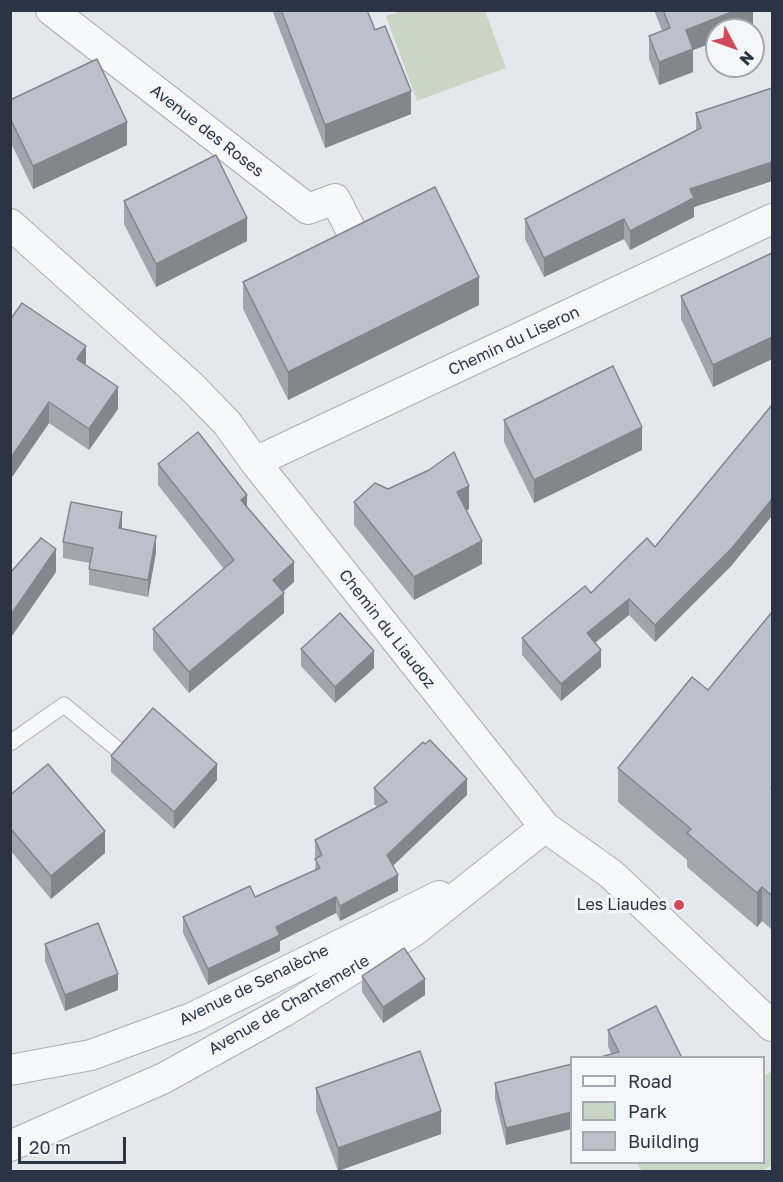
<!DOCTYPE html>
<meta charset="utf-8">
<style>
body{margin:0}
#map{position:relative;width:783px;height:1182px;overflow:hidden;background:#e4e7ec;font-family:"Golos Text",sans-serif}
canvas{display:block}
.frame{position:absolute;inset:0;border:12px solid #2b3445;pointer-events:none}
.legend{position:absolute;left:570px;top:1056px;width:195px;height:108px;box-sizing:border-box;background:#f4f6f9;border:2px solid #a4a8b1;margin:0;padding:8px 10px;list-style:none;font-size:18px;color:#2b3445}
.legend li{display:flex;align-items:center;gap:12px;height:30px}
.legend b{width:30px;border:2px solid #a4a8b1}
.north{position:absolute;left:705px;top:18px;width:60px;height:60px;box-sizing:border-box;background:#f4f6f9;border:2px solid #a4a8b1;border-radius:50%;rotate:131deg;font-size:16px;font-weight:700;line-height:24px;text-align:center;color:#2b3445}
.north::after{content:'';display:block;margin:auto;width:21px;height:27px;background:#d1495b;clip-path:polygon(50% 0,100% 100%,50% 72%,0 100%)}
.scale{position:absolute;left:18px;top:1137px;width:108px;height:27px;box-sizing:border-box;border:3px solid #2b3445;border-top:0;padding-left:8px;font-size:18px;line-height:21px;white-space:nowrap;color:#2b3445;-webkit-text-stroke:4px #f4f6f9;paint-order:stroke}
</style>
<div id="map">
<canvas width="783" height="1182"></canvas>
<div class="frame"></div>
<ul class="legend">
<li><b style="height:8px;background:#f7f8fa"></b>Road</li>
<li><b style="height:16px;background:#c9d6c5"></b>Park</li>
<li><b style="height:16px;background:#bbc0ca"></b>Building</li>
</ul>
<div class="north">N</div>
<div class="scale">20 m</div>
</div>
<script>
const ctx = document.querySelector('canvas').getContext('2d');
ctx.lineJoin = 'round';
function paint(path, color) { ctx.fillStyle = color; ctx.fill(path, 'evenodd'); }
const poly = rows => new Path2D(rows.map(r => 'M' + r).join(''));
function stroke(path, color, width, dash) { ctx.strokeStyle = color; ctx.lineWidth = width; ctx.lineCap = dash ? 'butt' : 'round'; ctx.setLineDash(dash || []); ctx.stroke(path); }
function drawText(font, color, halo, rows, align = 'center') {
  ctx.font = font + ' "Golos Text",sans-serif'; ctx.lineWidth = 6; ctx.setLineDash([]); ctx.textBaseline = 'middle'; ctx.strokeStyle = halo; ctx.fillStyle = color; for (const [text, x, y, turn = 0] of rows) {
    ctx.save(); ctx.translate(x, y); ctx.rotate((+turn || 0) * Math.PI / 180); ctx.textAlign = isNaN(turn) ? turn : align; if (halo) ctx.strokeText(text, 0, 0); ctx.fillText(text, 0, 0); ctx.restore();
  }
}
paint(poly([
 [401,11,485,11,506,68,417,101,386,16],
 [772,1071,772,1165,761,1172,642,1171,637,1163,764,1162,764,1076]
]), '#c9d6c5');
const service = poly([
 [10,743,64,705,116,748]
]);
const minor = poly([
 [51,10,308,209,335,199,354,236],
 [10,224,190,385,227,423,255,462,545,827,611,874,772,1026],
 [255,462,772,219],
 [10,1070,91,1055,194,1017,439,896],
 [10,1146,164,1078,283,1012,414,931,545,827]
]);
stroke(service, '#a9aeb7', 17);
stroke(minor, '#a9aeb7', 32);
stroke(service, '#f7f8fa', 15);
stroke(minor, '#f7f8fa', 30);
paint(poly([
 [272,10,367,10,411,114,325,148],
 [654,10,753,10,753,27,746,30,717,30,717,41,693,50,693,72,659,85,649,59,649,36,662,31],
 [772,88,772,181,694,207,694,217,630,250,624,239,544,277,525,239,525,219,696,130,696,113],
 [10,100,127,145,33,189,10,141],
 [124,201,247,241,156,287,124,224],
 [772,253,772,359,713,387,681,319,681,296],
 [243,282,479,305,288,400,243,309],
 [10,320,86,365,118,409,89,450,49,423,10,480],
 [504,420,642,450,534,503,504,442],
 [158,464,247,507,294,582,283,592,284,613,189,693,153,650,153,629,224,569,158,485],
 [388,489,469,509,466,510,482,564,414,600,354,525,354,502],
 [122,529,156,552,148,597,89,585,89,569,90,563,63,558,63,542],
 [655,547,732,565,655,642,629,615,595,643,601,667,561,701,522,655,522,638,591,593],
 [772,612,772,930,762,921,757,927,687,867,687,860,618,802,618,768,708,690],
 [301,649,374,668,335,703,301,666],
 [111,756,217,780,174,829,111,772],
 [374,788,467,795,393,866,398,891,340,921,336,913,280,941,280,951,208,985,183,933,183,917,255,897,315,870,316,859,315,856,315,840,377,807,374,804],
 [10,795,105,853,51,899,10,850],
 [45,944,118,990,65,1011,45,961],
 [362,976,425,995,383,1023,362,992],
 [608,1030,682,1058,611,1054,608,1046],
 [572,1064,506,1145,495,1099,495,1083],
 [316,1088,441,1134,338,1171,316,1111]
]), '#a1a5ae');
paint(poly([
 [737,10,753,10,753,27,746,30,717,30,717,41,693,50,693,72,659,85,659,62,686,30],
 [411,91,411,114,325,148,325,125],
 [127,122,127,145,33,189,33,166],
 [772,162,772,181,694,207,694,217,630,250,630,231,690,189],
 [247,218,247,241,156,287,156,264],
 [624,219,624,239,544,277,544,258],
 [479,277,479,305,288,400,288,372],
 [772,337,772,359,713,387,713,365],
 [86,346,86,367,77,359],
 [118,387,118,409,89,450,89,429],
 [49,402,49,423,10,480,10,459],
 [642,427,642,450,534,503,534,480],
 [469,486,469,509,457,515,457,492],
 [247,495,247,516,241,500],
 [772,499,772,516,732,565,655,642,655,625],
 [122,512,122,528,119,545,119,528],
 [156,536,156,552,148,597,148,580],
 [482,541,482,564,414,600,414,577],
 [56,549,56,572,10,639,10,616],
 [294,562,294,582,273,600,273,580],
 [284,593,284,613,189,693,189,672],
 [629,599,629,615,587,649,587,633],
 [601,650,601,667,561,701,561,684],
 [374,651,374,668,335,703,335,687],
 [217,764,217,780,174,829,174,812],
 [467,779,467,795,387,871,387,855],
 [105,831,105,853,51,899,51,876],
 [398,875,398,891,340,921,340,906],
 [762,887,762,921,757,927,757,893],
 [336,897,336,913,280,941,280,951,208,985,208,969,276,927],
 [118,974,118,990,65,1011,65,995],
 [425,979,425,995,383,1023,383,1007],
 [441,1111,441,1134,338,1171,338,1148],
 [572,1112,572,1129,506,1145,506,1128]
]), '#83868d');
const building = poly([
 [281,10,367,10,375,30,385,26,411,91,325,125,281,10],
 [663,10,737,10,686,30,693,49,659,62,649,36,670,28,663,10],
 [97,59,127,122,33,166,10,118,10,100,97,59],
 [772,88,772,162,690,189,694,198,630,231,624,219,544,258,525,219,701,128,696,113,772,88],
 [216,155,247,218,156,264,124,201,216,155],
 [435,187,479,277,288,372,243,282,435,187],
 [772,253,772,337,713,365,681,296,772,253],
 [22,303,86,346,77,359,118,387,89,429,49,402,10,459,10,320,22,303],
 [613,366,642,427,534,480,504,420,613,366],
 [772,405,772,499,732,548,655,625,629,599,587,633,601,650,561,684,522,638,585,586,591,593,647,538,655,547,772,405],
 [198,432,247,495,241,500,294,562,273,580,284,593,189,672,153,629,234,560,158,464,198,432],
 [454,452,469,486,457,492,482,541,414,577,354,502,375,483,388,489,429,470,454,452],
 [71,502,122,512,119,528,156,536,148,580,89,569,93,548,63,542,71,502],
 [41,538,56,549,10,616,10,573,41,538],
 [772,612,772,786,771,788,772,790,772,896,762,887,757,893,687,833,691,829,618,768,692,677,708,690,772,612],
 [340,613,374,651,335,687,301,649,340,613],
 [153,708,217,764,174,812,111,756,153,708],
 [430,740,467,779,387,855,398,875,340,906,336,897,276,927,280,935,208,969,183,917,250,886,255,897,320,868,315,859,322,855,315,840,387,802,374,788,423,742,425,744,430,740],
 [48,764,105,831,51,876,10,828,10,795,48,764],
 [98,923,118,974,65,995,45,944,98,923],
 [404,948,425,979,383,1007,362,976,404,948],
 [656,1006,682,1058,597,1058,619,1052,608,1030,656,1006],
 [420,1051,441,1111,338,1148,316,1088,420,1051],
 [572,1064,572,1112,506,1128,495,1083,572,1064]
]);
paint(building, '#bbc0ca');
stroke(building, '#83868d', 1.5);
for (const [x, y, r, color] of [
 [679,905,6,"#d1495b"]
]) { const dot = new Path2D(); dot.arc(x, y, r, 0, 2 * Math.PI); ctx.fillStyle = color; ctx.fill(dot); stroke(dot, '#f4f6f9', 2); }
drawText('16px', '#2b3445', '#f4f6f9', [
 ["Avenue des Roses",207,131,38],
 ["Chemin du Liseron",514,341,-25],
 ["Chemin du Liaudoz",387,629,52],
 ["Avenue de Senalèche",254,985,-26],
 ["Avenue de Chantemerle",289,1005,-30]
]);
drawText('16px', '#2b3445', '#f4f6f9', [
 ["Les Liaudes",667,905]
], 'right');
</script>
